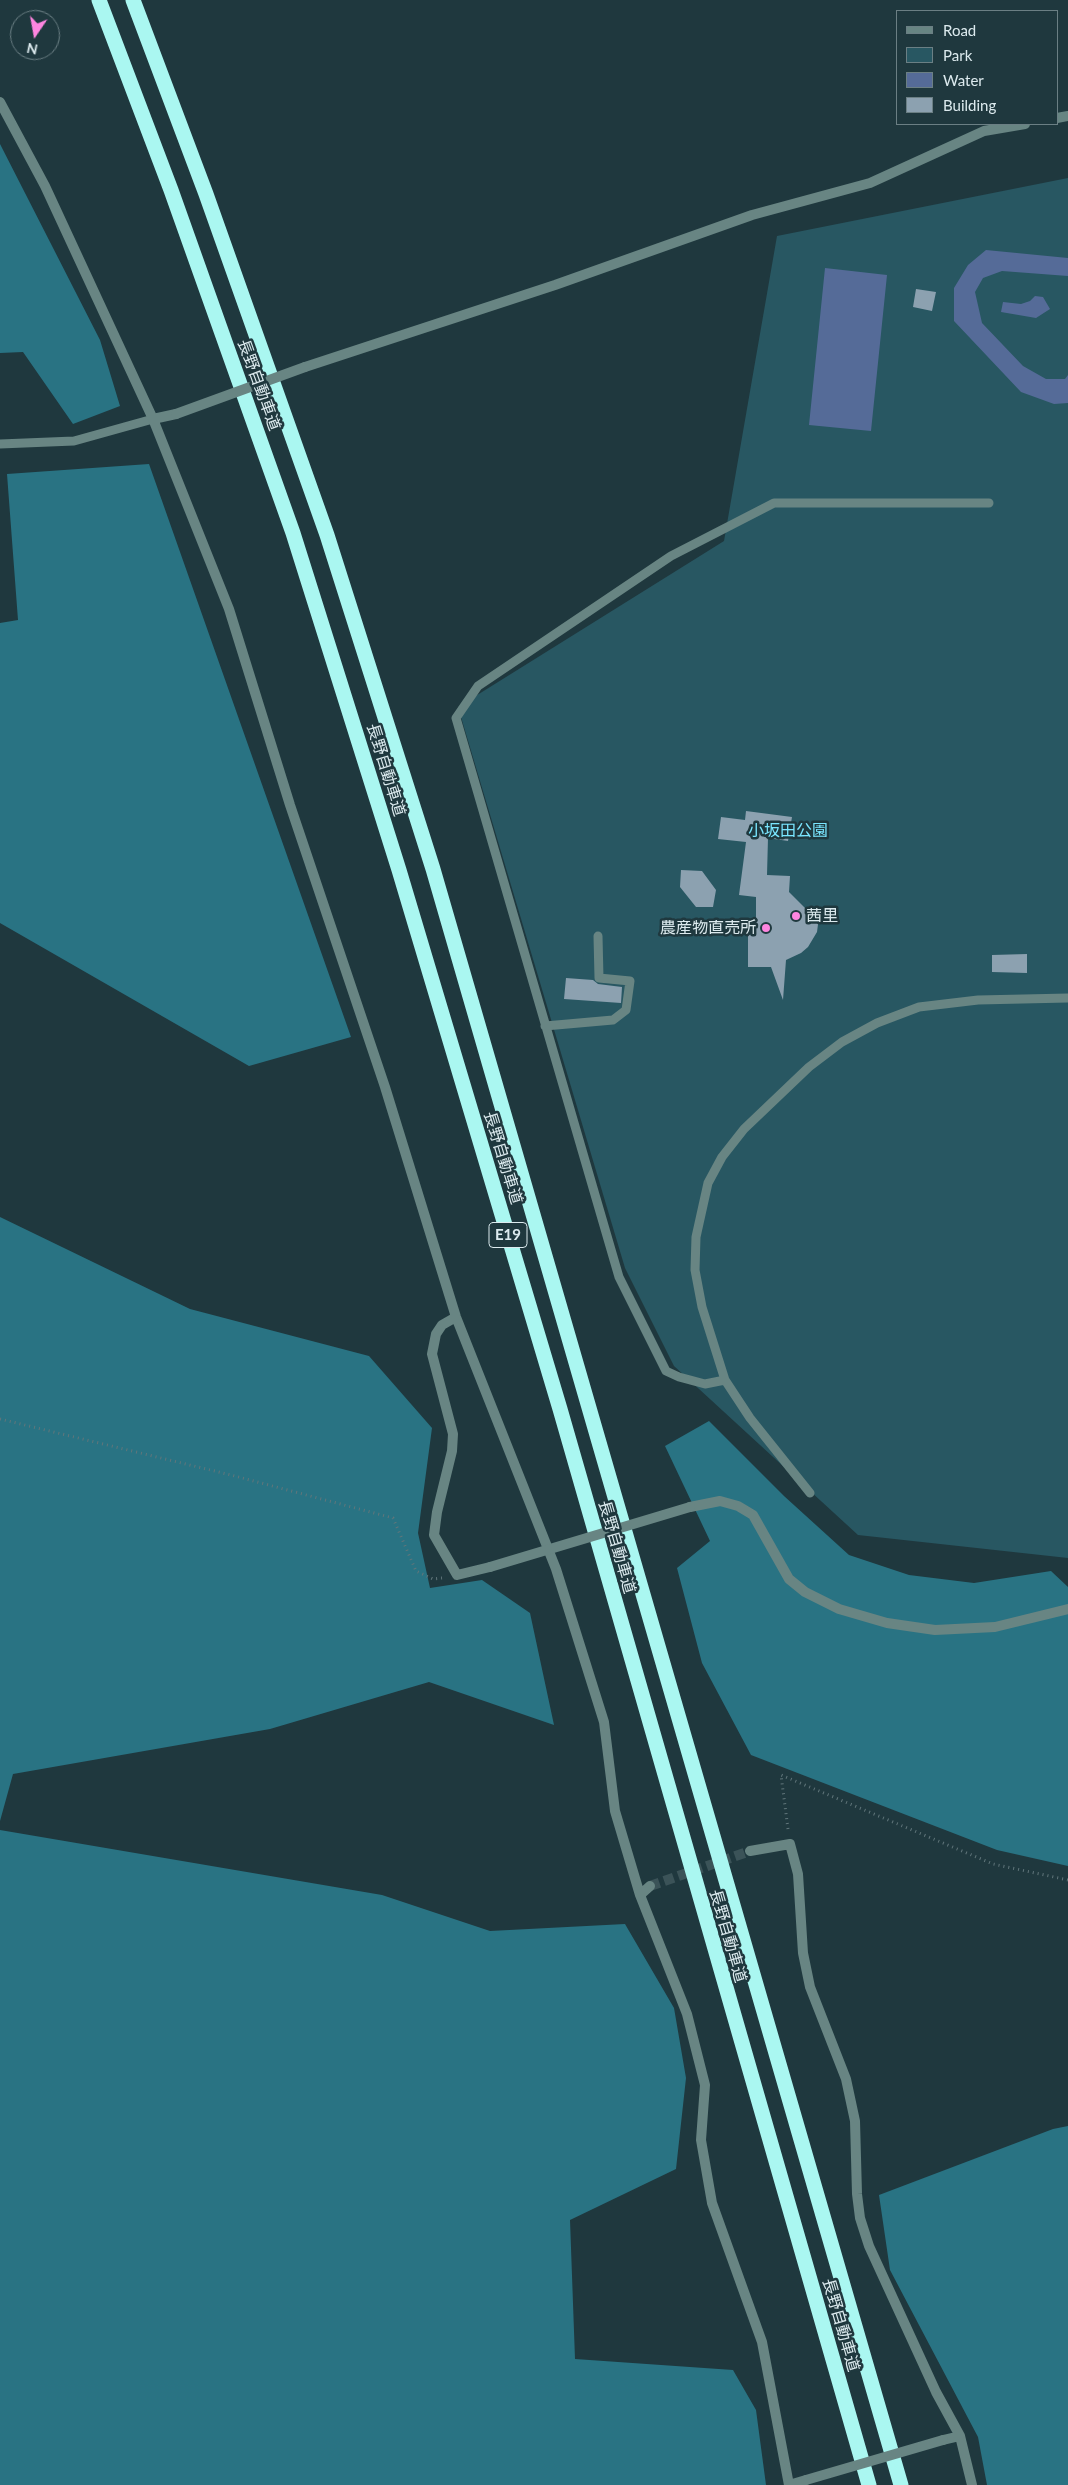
<!DOCTYPE html>
<meta charset="utf-8">
<style>
body{margin:0}
#map{position:relative;width:1068px;height:2485px;overflow:hidden;background:#1f383e;font-family:Lato,sans-serif}
canvas{display:block}
.legend{position:absolute;left:896px;top:10px;width:162px;height:115px;box-sizing:border-box;background:#1f383e;border:1px solid #6b7f84;margin:0;padding:6px 9px;list-style:none;font-size:15px;color:#dceaee}
.legend li{display:flex;align-items:center;gap:10px;height:25px}
.legend b{width:25px;border:1px solid #6b7f84}
.north{position:absolute;left:10px;top:10px;width:50px;height:50px;box-sizing:border-box;background:#1f383e;border:1px solid #6b7f84;border-radius:50%;rotate:192deg;font-size:14px;font-weight:700;line-height:20px;text-align:center;color:#dceaee}
.north::after{content:'';display:block;margin:auto;width:18px;height:22px;background:#fe85e0;clip-path:polygon(50% 0,100% 100%,50% 72%,0 100%)}
</style>
<div id="map">
<canvas width="1068" height="2485"></canvas>
<ul class="legend">
<li><b style="height:6px;background:#688583"></b>Road</li>
<li><b style="height:14px;background:#285762"></b>Park</li>
<li><b style="height:14px;background:#556b98"></b>Water</li>
<li><b style="height:14px;background:#8ca1b0"></b>Building</li>
</ul>
<div class="north">N</div>
</div>
<script>
const ctx = document.querySelector('canvas').getContext('2d');
ctx.lineJoin = 'round';
function paint(path, color) { ctx.fillStyle = color; ctx.fill(path, 'evenodd'); }
const poly = rows => new Path2D(rows.map(r => 'M' + r).join(''));
function stroke(path, color, width, dash) { ctx.strokeStyle = color; ctx.lineWidth = width; ctx.lineCap = dash ? 'butt' : 'round'; ctx.setLineDash(dash || []); ctx.stroke(path); }
function drawText(font, color, halo, rows, align = 'center') {
  ctx.font = font + ' Lato,"Noto Sans JP",sans-serif'; ctx.lineWidth = 5; ctx.setLineDash([]); ctx.textBaseline = 'middle'; ctx.strokeStyle = halo; ctx.fillStyle = color; for (const [text, x, y, turn = 0] of rows) {
    ctx.save(); ctx.translate(x, y); ctx.rotate((+turn || 0) * Math.PI / 180); ctx.textAlign = isNaN(turn) ? turn : align; if (halo) ctx.strokeText(text, 0, 0); ctx.fillText(text, 0, 0); ctx.restore();
  }
}
paint(poly([
 [1068,178,1068,1558,858,1535,674,1366,625,1268,458,707,724,541,777,236]
]), '#285762');
paint(poly([
 [0,144,100,340,120,406,73,424,23,352,0,353],
 [149,464,351,1037,249,1066,0,923,0,623,18,620,7,474],
 [0,1217,190,1309,369,1356,432,1428,418,1533,430,1588,482,1580,530,1613,554,1725,429,1682,270,1729,13,1774,0,1821],
 [709,1421,784,1496,849,1555,909,1575,974,1583,1051,1571,1068,1587,1068,1866,997,1850,751,1755,702,1663,677,1568,710,1541,665,1446],
 [0,1830,382,1895,490,1931,625,1924,674,2008,686,2078,676,2169,570,2220,575,2359,733,2370,756,2410,766,2485,0,2485],
 [1068,2126,1068,2485,987,2485,978,2437,890,2270,879,2195,1053,2129]
]), '#297383');
paint(poly([
 [986,250,1068,258,1068,276,1002,271,983,278,975,292,982,323,1023,366,1046,379,1065,379,1068,375,1068,403,1054,404,1021,392,954,321,954,288,968,265],
 [825,268,887,275,871,431,809,425],
 [1035,296,1043,297,1050,309,1036,318,1001,312,1003,302,1021,304,1030,301]
]), '#556b98');
paint(poly([
 [916,289,936,292,932,311,913,307],
 [746,811,792,817,788,841,768,838,767,875,790,876,789,892,805,908,818,909,819,917,817,932,808,947,801,953,786,960,783,1000,771,967,748,967,748,935,756,934,756,897,739,895,746,842,718,839,721,817,745,820],
 [681,870,702,871,716,890,713,907,696,907,680,887],
 [1027,954,1027,973,992,972,992,955],
 [566,978,593,980,598,984,622,987,621,1003,564,999]
]), '#8ca1b0');
stroke(poly([
 [650,1886,750,1851]
]), '#3b5358', 10, [10, 5]);
stroke(poly([
 [0,1419,231,1475,393,1518,416,1571,433,1579,442,1578],
 [788,1829,781,1775,993,1864,1068,1880]
]), '#61767b', 3, [1, 4]);
stroke(poly([
 [0,444,74,441,153,419],
 [545,1026,613,1020,626,1010,630,981,599,978,598,936],
 [725,1380,705,1384,679,1377,666,1371,619,1277,456,718,478,686,671,556,774,503,989,503],
 [810,1493,750,1418,725,1380,702,1307,695,1270,696,1237,708,1183,722,1157,744,1129,809,1067,842,1042,877,1023,919,1007,978,1000,1068,998]
]), '#688583', 9);
stroke(poly([
 [0,102,45,186,153,419,229,609,290,805,385,1087,456,1317,556,1569,604,1722,615,1811,640,1895,687,2014,705,2085,701,2140,712,2203,762,2342,789,2485],
 [1057,118,1068,116],
 [305,367,555,285,752,215,870,183,984,131,1025,124],
 [153,419,176,414],
 [456,1317,442,1325,436,1334,432,1354,453,1434,452,1451,437,1512,434,1535,457,1575,490,1567],
 [690,1507,720,1501,738,1506,753,1515,789,1579,805,1592,839,1609,887,1623,935,1630,995,1627,1068,1609],
 [750,1851,790,1844,798,1874,803,1953,810,1987,846,2079,855,2121,857,2194,860,2218,869,2246,936,2392,960,2436,972,2485],
 [640,1895,650,1886],
 [943,2440,960,2436],
 [789,2485,806,2480]
]), '#688583', 10);
stroke(poly([
 [99,0,171,190,293,533,399,870,560,1409,869,2485],
 [133,0,206,194,327,535,433,869,901,2485]
]), '#aaf7f1', 15);
stroke(poly([
 [176,414,305,367],
 [490,1567,690,1507],
 [806,2480,943,2440]
]), '#688583', 10);
for (const [x, y, r, color] of [
 [796,916,5,"#fe85e0"],
 [766,928,5,"#fe85e0"]
]) { const dot = new Path2D(); dot.arc(x, y, r, 0, 2 * Math.PI); ctx.fillStyle = color; ctx.fill(dot); stroke(dot, '#1f383e', 2); }
for (const [x, y, w] of [
 [508,1235,38]
]) { const box = new Path2D(); box.roundRect(x - w / 2, y - 12.5, w, 25, 4); ctx.fillStyle = '#1f383e'; ctx.fill(box); stroke(box, '#dceaee', 1); }
drawText('bold 15px', '#dceaee', null, [
 ["E19",508,1235]
]);
drawText('16px', '#dceaee', '#1f383e', [
 ["長野自動車道",259,385,70],
 ["長野自動車道",386,770,73],
 ["長野自動車道",503,1158,73],
 ["長野自動車道",617,1547,74],
 ["長野自動車道",728,1936,74],
 ["長野自動車道",841,2325,74]
]);
drawText('16px', '#7ae6ff', '#1f383e', [
 ["小坂田公園",788,831]
]);
drawText('16px', '#dceaee', '#1f383e', [
 ["茜里",806,916],
 ["農産物直売所",756,928,"right"]
], 'left');
</script>
